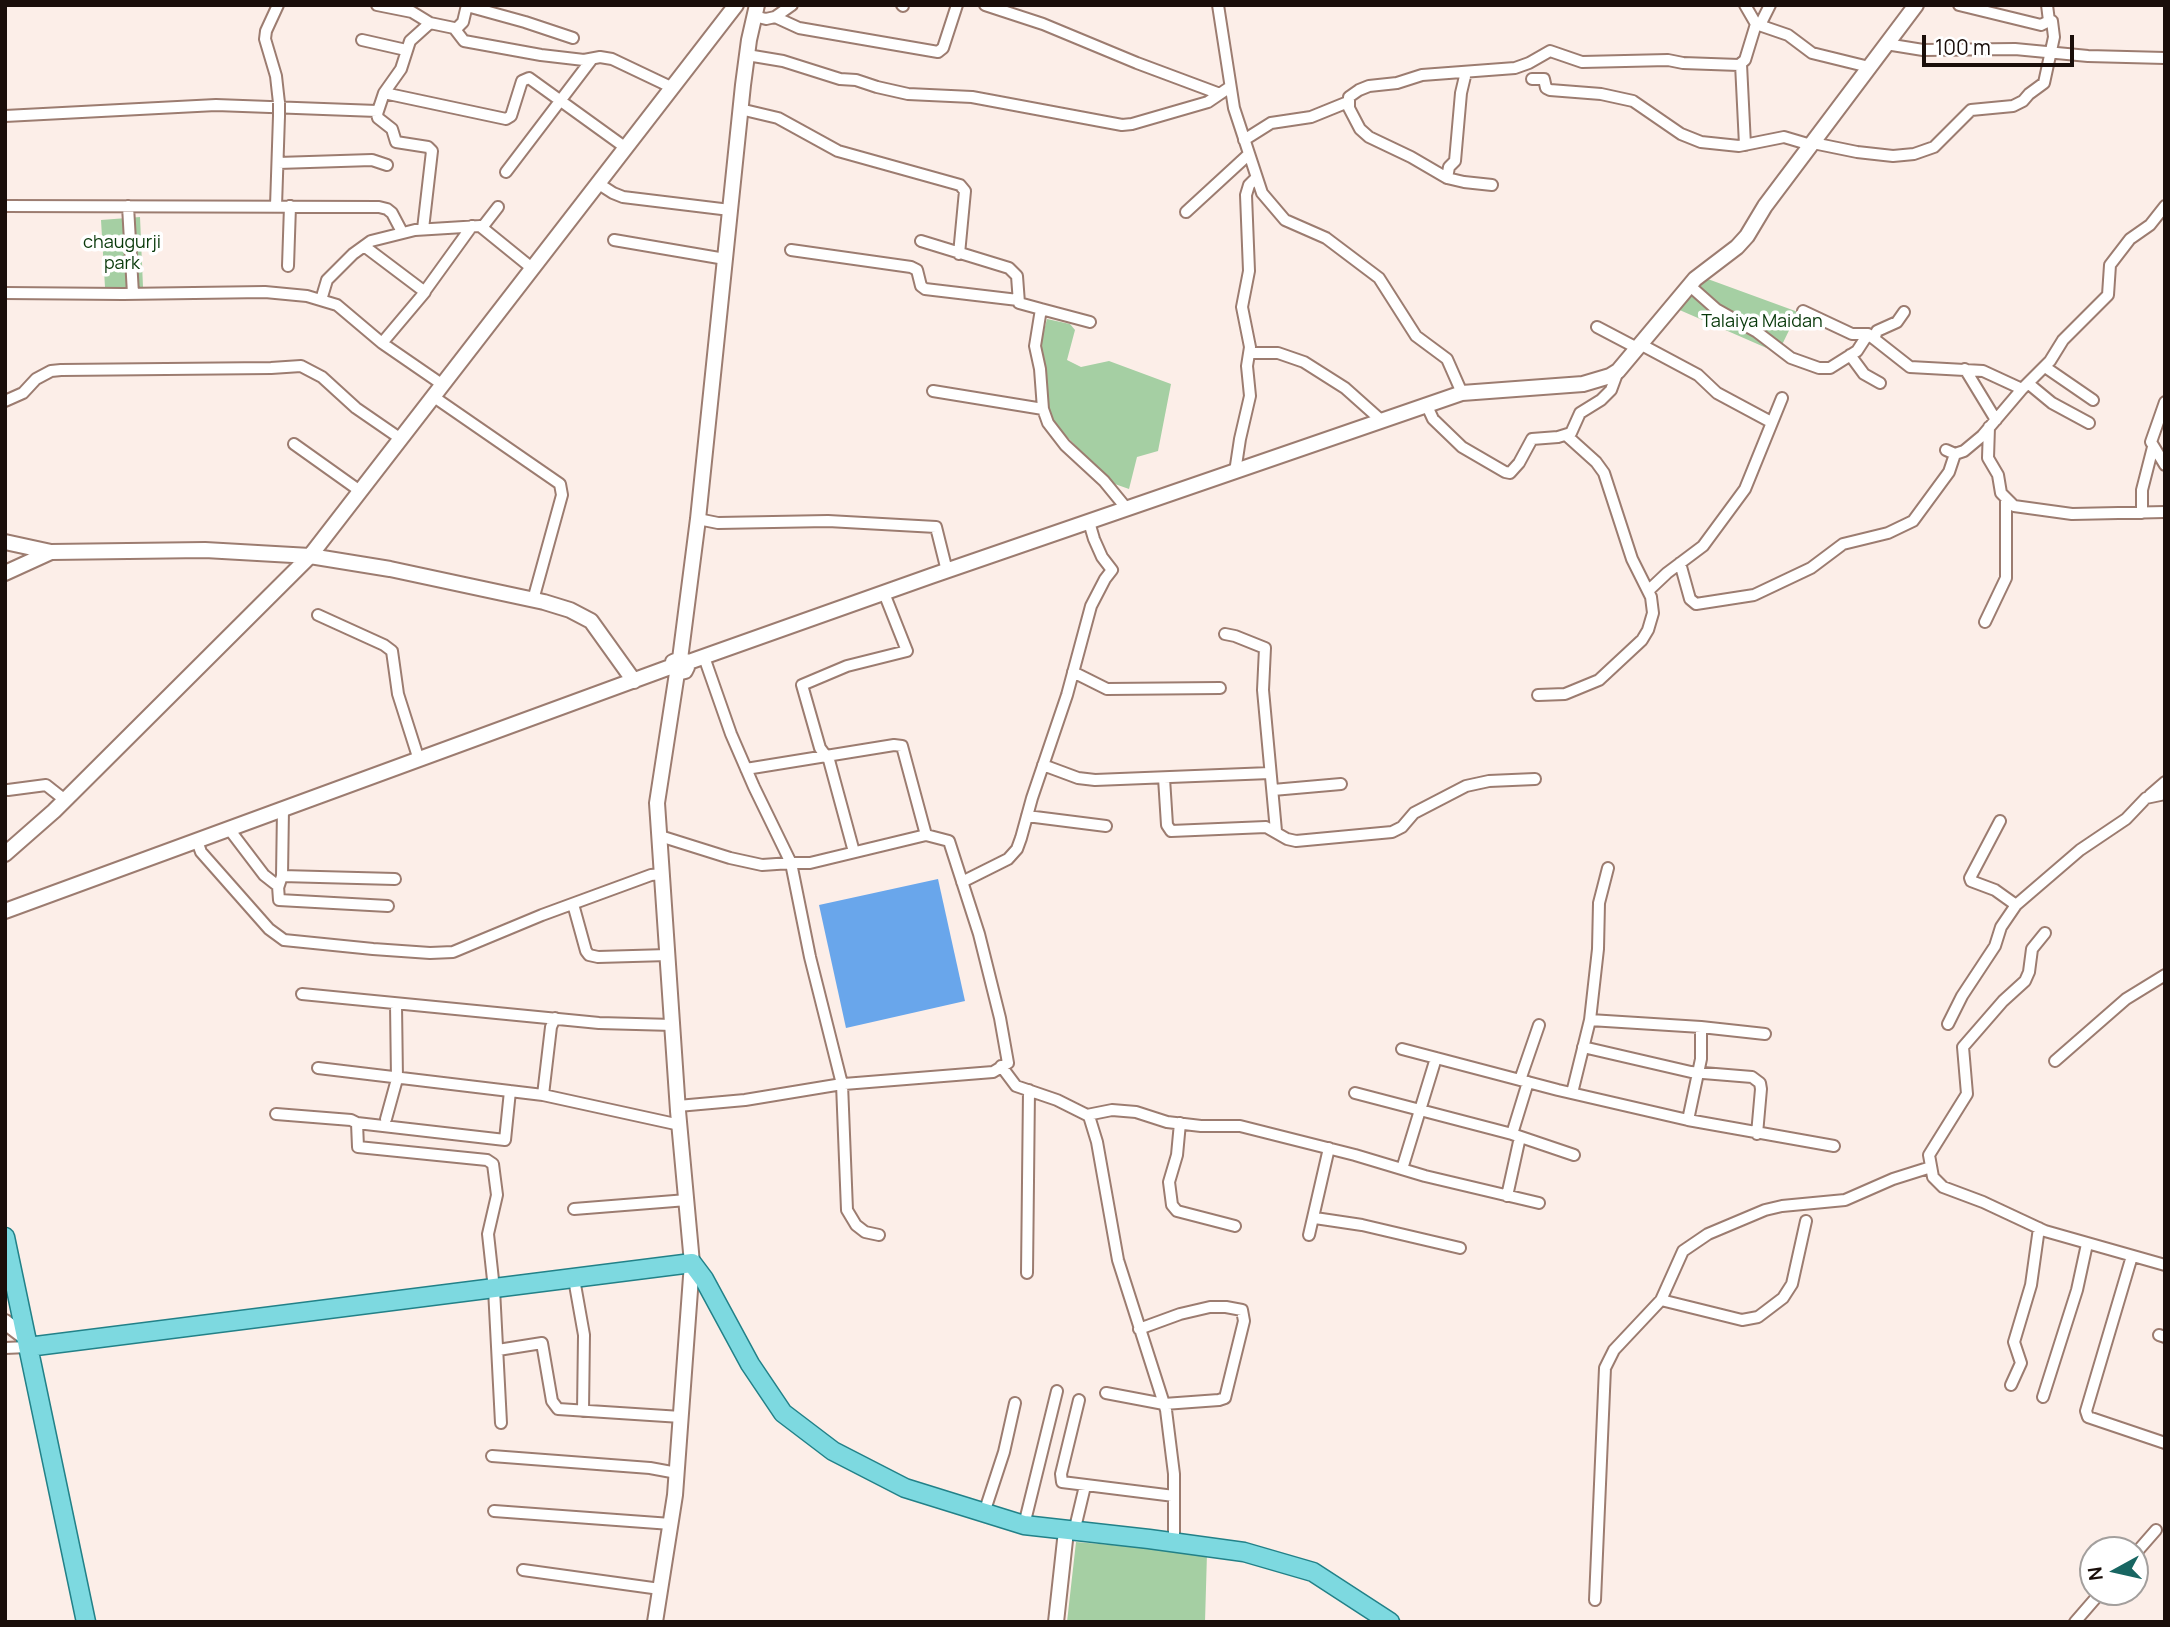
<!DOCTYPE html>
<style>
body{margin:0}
#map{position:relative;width:2170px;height:1627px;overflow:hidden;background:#fceee8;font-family:Manrope,sans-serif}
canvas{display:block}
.frame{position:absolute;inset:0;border:7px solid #1a0e0a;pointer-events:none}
.north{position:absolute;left:2079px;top:1536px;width:70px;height:70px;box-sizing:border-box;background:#fff;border:2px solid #a39f9d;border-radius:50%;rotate:262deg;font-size:19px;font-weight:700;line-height:28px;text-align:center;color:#1a0e0a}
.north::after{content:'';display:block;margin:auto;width:24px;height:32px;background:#186662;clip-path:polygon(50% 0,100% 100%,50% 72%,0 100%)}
.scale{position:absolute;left:1922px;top:35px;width:152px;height:32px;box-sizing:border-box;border:4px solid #1a0e0a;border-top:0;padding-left:9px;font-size:21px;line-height:24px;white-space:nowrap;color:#1a0e0a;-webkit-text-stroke:5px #fff;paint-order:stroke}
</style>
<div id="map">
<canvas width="2170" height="1627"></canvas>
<div class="frame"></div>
<div class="north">N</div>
<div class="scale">100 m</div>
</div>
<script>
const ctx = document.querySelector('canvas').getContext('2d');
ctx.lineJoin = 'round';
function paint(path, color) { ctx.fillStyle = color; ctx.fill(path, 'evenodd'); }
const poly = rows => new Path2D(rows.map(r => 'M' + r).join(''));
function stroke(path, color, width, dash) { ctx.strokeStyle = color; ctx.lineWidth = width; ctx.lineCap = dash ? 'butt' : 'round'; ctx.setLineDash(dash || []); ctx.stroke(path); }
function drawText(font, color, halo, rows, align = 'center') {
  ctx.font = font + ' Manrope,sans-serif'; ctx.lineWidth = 7; ctx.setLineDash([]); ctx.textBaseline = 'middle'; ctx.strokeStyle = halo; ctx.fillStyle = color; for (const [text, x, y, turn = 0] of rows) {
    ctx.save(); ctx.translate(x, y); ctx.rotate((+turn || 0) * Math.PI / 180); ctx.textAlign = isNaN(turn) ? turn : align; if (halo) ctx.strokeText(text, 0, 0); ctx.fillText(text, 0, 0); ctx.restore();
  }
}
paint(poly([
 [140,217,143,287,105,287,101,220],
 [1705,278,1798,312,1778,353,1675,308],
 [1047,319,1070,324,1075,330,1067,360,1081,367,1109,361,1171,384,1158,451,1137,457,1129,489,1112,483,1045,414,1039,350],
 [1076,1542,1207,1553,1205,1622,1067,1622]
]), '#a5cfa3');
paint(poly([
 [938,879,965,1001,846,1028,819,905]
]), '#69a6eb');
const minor = poly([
 [278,5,266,31,265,39,276,76,279,103],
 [377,5,412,12,430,23,454,28,464,41,541,55,584,60,600,57,612,59,673,88],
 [902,5,903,6],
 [985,5,1043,24,1137,63,1220,94],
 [1218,5,1234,108,1262,193,1285,220,1326,238,1379,278,1416,336,1447,359,1462,393],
 [1745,5,1756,24,1788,35,1812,53,1869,67],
 [1959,5,2041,25,2049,21,2047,5],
 [467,6,525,22,573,38],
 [754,16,766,19,775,17,792,5],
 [775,17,799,28,938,52,943,48,957,5],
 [1760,25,1770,5],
 [456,29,463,22,467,5],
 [362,40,406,50],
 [1886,44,1923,50,2015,49,2088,56,2165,58],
 [747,55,783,61,840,79,856,80,877,87,908,94,972,97,1122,125,1132,124,1208,102,1230,87],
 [1741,64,1745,145],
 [1532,79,1544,79,1546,88,1550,90,1601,94,1633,101,1681,134,1701,142,1739,146,1784,137,1811,145],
 [384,93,506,119,511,116,522,81,529,78,626,148],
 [740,109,778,118,838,151,960,185,965,191,959,254],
 [5,116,216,105,377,111],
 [1244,140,1271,123,1311,117,1348,102],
 [1813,143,1857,152,1893,156,1914,154,1934,147,1971,110,2013,106,2023,101,2029,94,2044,83,2054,37,2052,21],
 [278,163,372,160,387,165],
 [506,172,592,59],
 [1447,178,1449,167,1455,161,1461,93,1466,72],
 [599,184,613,193,623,197,730,210],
 [1492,185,1464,182,1447,178,1411,157,1369,137,1360,129,1349,108,1349,97,1359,90,1369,86,1397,83,1422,75,1515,68,1529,63,1550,51,1582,62,1668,60,1683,63,1739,65,1745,60,1756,24],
 [5,206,379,207,387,209,392,213,402,232],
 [128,206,133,294],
 [276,206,279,116],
 [1186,212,1248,155],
 [480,226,484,225,498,207],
 [423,229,432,151,428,147,396,142,392,129,378,118,377,114,384,93,401,69,410,41,430,23],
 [614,240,725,259],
 [921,241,1009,268,1017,276,1019,303,1041,309],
 [364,246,425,292,382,343],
 [791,250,911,267,917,270,921,286,925,289,1018,300],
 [288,266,290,206],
 [1689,285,1716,309,1757,332,1791,358,1819,368,1830,368,1857,351,1868,334],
 [425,291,472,226],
 [5,293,123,294,265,292,307,296,337,305,382,343,443,385],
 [321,300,327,280,353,254,371,241,415,230,480,226,533,269],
 [1803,311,1852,334,1868,334,1910,367,1983,371,2022,389,2050,361,2063,340,2108,295,2110,265,2130,239,2150,225,2165,206],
 [1090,322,1041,309,1035,346,1040,369,1043,409,1048,423,1065,445,1104,481,1127,509],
 [1597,327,1637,348],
 [1874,339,1877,331,1897,322,1904,312],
 [1640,344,1698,375,1717,393,1771,422],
 [1249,353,1278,353,1304,362,1345,388,1382,421],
 [1850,355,1864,374,1880,383],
 [2045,367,2093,400],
 [1965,369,1996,420],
 [2029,384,2052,403,2089,423],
 [933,391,1043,409],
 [434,397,560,484,562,495,533,600],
 [5,401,23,393,36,379,51,371,61,370,271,368,301,366,322,377,356,408,401,439],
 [2165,402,2151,442,2165,465],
 [1427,406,1433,419,1462,447,1505,472,1510,473,1519,463,1532,439,1558,437,1571,433,1580,413,1601,400,1611,390,1618,371],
 [1989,427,1988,458,1998,475,2001,493,2014,506,2072,514,2165,512],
 [294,444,360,491],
 [1946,450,1955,454,1964,451,1982,436,2022,389],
 [1235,472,1240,439,1250,396,1247,366,1250,347,1242,307,1249,271,1246,195,1249,185,1255,179],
 [2142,513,2142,490,2153,447],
 [698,519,718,523,828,521,936,527,947,571],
 [1680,563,1690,599,1696,604,1754,595,1811,568,1843,544,1888,533,1913,521,1949,472,1955,454],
 [1648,591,1667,573,1703,546,1745,489,1782,398],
 [318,615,384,645,392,651,398,694,419,760],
 [1985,622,2006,578,2006,501],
 [1225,634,1235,636,1265,648,1263,690,1276,831],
 [1073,672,1107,689,1220,688],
 [1538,695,1565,694,1599,680,1642,640,1648,630,1653,613,1651,597,1632,559,1604,473,1596,462,1566,435],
 [1043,765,1078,778,1095,780,1270,773],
 [746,769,894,745,902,746,926,835],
 [1164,778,1167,825,1171,831,1266,827,1287,839,1296,841,1392,832,1402,827,1414,813,1466,786,1489,781,1535,779],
 [8,790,46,785,65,800],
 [1273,790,1341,784],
 [2150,795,2165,782],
 [1027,816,1106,826],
 [2000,821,1970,878,1971,881,1995,890,2016,905],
 [229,829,264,875,278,886,279,900,388,906],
 [660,836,730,858,762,865,791,863,754,787,731,734,704,657],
 [197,841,201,852,269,929,284,940,373,949,430,953,453,952,542,915,651,875,663,874],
 [854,852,829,760,820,748,802,685,847,666,907,651,884,593],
 [282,876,283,809],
 [962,882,1008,859,1017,849,1021,838,1032,798,1067,695,1091,606,1105,579,1112,570,1102,557,1094,539,1089,522],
 [278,888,282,876,395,879],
 [573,904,586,951,589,955,598,957,668,955],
 [2045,933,2032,949,2029,972,2025,981,2003,1001,1963,1047,1967,1094,1929,1155,1933,1177,1943,1187,1983,1202,2045,1231,2165,1265],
 [302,994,599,1023,673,1025],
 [1590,1020,1701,1027,1765,1034],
 [1948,1024,1962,996,1995,946,2001,927,2016,905,2080,850,2126,819,2146,798,2165,794],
 [1583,1047,1691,1072,1752,1077,1760,1083,1761,1089,1757,1134],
 [1402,1049,1558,1090,1688,1120,1834,1146],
 [2055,1061,2126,999,2165,975],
 [1001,1066,1016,1086,1057,1100,1089,1116,1097,1142,1118,1260,1166,1410,1174,1474,1174,1542],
 [318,1068,543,1095,551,1027,555,1018],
 [1520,1080,1539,1025],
 [1355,1093,1512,1134,1574,1155],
 [1572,1093,1590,1020,1598,949,1599,903,1608,868],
 [543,1095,680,1125],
 [678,1106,745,1100,842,1084,844,1084,993,1072,1008,1063,1000,1018,979,934,949,841,926,835,810,863,791,863,810,957,842,1084,847,1210,856,1225,865,1232,879,1235],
 [276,1114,351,1120,357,1123,358,1147,487,1160,493,1164,497,1195,488,1234,494,1289,501,1423],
 [1087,1115,1112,1110,1136,1112,1167,1122,1201,1126,1240,1126,1355,1155,1425,1176,1539,1203],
 [386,1119,397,1079,396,1004],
 [1688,1120,1701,1059,1701,1027],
 [357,1123,505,1140,510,1091],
 [1180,1123,1177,1155,1169,1182,1172,1205,1177,1211,1235,1226],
 [1512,1134,1528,1082],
 [1402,1169,1436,1058],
 [1507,1196,1520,1137],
 [574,1209,687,1200],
 [1315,1218,1362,1225,1460,1248],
 [1309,1235,1329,1148],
 [2132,1256,2086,1411,2088,1417,2165,1443],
 [1027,1273,1029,1090],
 [574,1279,584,1335,583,1411],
 [1661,1300,1742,1320,1758,1317,1783,1298,1792,1284,1806,1221],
 [2159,1335,2165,1337],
 [5,1348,28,1347],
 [498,1350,542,1343,552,1401,558,1409,681,1417],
 [2011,1385,2021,1363,2014,1342,2031,1285,2039,1228],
 [1106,1393,1164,1404,1219,1400,1225,1398,1244,1321,1242,1310,1226,1307,1210,1307,1180,1314,1139,1329],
 [2043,1397,2077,1290,2087,1244],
 [1079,1400,1061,1474,1062,1482,1174,1496],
 [492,1456,650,1468,677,1473],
 [494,1511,671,1524],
 [984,1513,1004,1452,1015,1403],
 [1024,1525,1057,1391],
 [1074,1532,1085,1486],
 [2135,1554,2156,1530],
 [523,1570,660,1589],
 [1595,1600,1605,1368,1614,1350,1661,1300,1683,1251,1708,1234,1765,1210,1782,1206,1845,1200,1893,1179,1931,1167],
 [2075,1622,2101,1592]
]);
const tertiary = poly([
 [5,542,51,552,205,550,310,556,390,569,544,602,570,610,591,621,634,681],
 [5,573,51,552],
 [680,659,698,519,743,85,749,40,757,5],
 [686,663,931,576,1462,393,1583,384,1610,376,1618,371,1695,279,1737,247,1747,236,1765,206,1916,5],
 [5,854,54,811,310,556,736,5],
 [5,911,673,666],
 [5,1322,26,1338],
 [655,1622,675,1495,692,1263,678,1111,657,803,677,673,673,666,673,662,680,659,684,660,687,667,685,671,677,673],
 [1056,1622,1066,1531]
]);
const primary = poly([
 [5,1237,86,1622],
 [28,1347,692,1263,704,1279,750,1364,783,1413,833,1451,905,1488,1024,1525,1149,1539,1244,1552,1313,1572,1390,1622]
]);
stroke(minor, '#9c7c70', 14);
stroke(tertiary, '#9c7c70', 18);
stroke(primary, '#228188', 21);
stroke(minor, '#fff', 10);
stroke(tertiary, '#fff', 14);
stroke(primary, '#7dd9e0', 18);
const minorBridge = poly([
 [279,103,279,116]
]);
stroke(minorBridge, '#9c7c70', 14, []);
stroke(minorBridge, '#fff', 10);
drawText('18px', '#073809', '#fff', [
 ["chaugurji",122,243],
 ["park",122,264],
 ["Talaiya Maidan",1762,322]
]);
</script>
